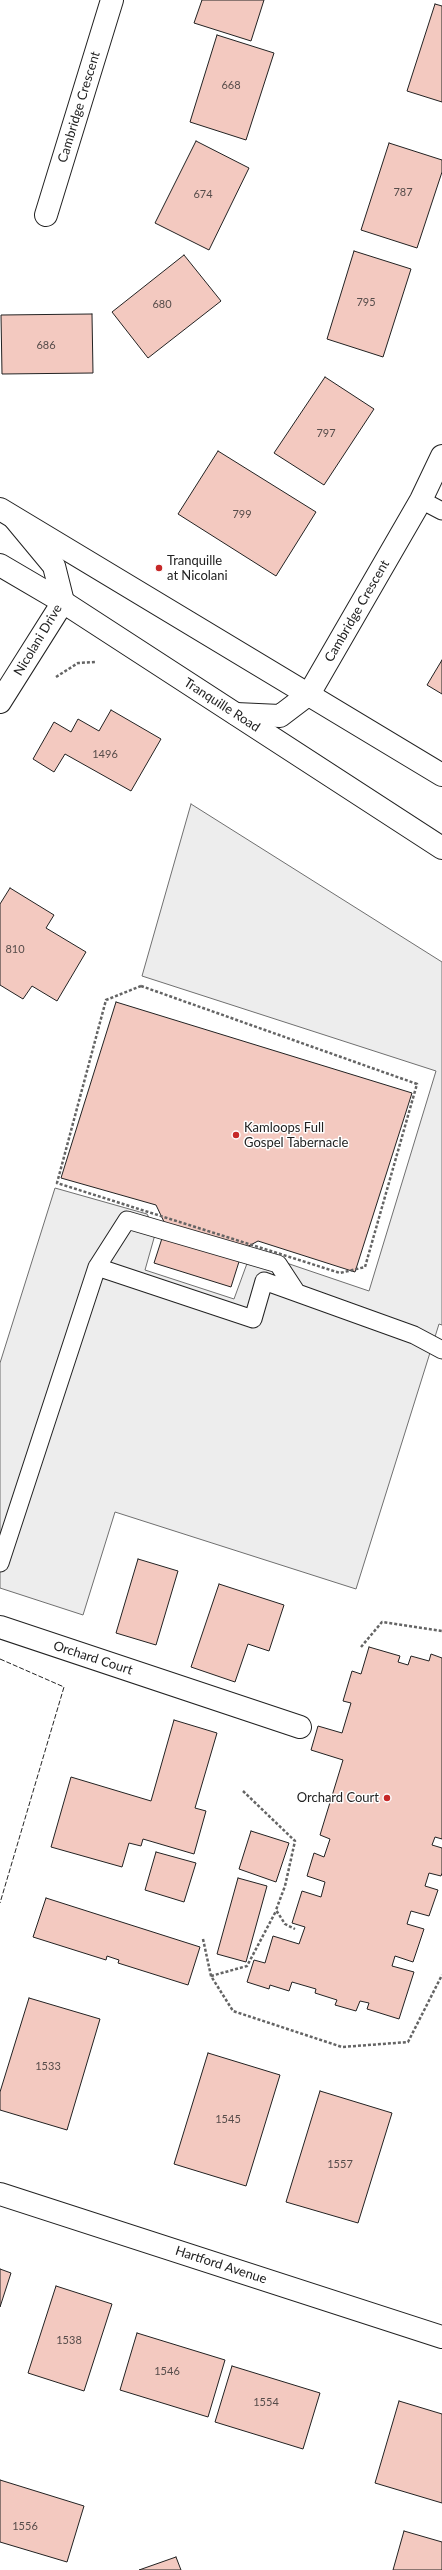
<!DOCTYPE html>
<style>
body{margin:0}
canvas{display:block;background:#fff}
</style>
<canvas width="442" height="2570"></canvas>
<script>
const ctx = document.querySelector('canvas').getContext('2d');
ctx.lineJoin = 'round';
function paint(path, color) { ctx.fillStyle = color; ctx.fill(path, 'evenodd'); }
const poly = rows => new Path2D(rows.map(r => 'M' + r).join(''));
function stroke(path, color, width, dash) { ctx.strokeStyle = color; ctx.lineWidth = width; ctx.lineCap = dash ? 'butt' : 'round'; ctx.setLineDash(dash || []); ctx.stroke(path); }
function drawText(font, color, halo, rows, align = 'center') {
  ctx.font = font + ' Lato,sans-serif'; ctx.lineWidth = 3; ctx.setLineDash([]); ctx.textBaseline = 'middle'; ctx.strokeStyle = halo; ctx.fillStyle = color; for (const [text, x, y, turn = 0] of rows) {
    ctx.save(); ctx.translate(x, y); ctx.rotate((+turn || 0) * Math.PI / 180); ctx.textAlign = isNaN(turn) ? turn : align; if (halo) ctx.strokeText(text, 0, 0); ctx.fillText(text, 0, 0); ctx.restore();
  }
}
const parking = poly([
 [191,804,442,962,442,1325,439,1324,356,1589,115,1512,83,1615,0,1588,0,1363,55,1188,147,1214,156,1231,145,1270,234,1299,249,1258,260,1254,369,1291,436,1071,142,976,191,804]
]);
paint(parking, '#ededed');
stroke(parking, '#6f6f6f', 1);
const building = poly([
 [202,0,264,0,251,41,194,23,202,0],
 [435,4,442,6,442,102,407,91,435,4],
 [217,35,274,53,246,140,190,122,217,35],
 [196,141,249,168,209,250,155,223,196,141],
 [389,143,442,160,442,172,417,248,361,230,389,143],
 [354,251,411,269,383,357,327,339,354,251],
 [184,255,221,301,148,358,112,312,184,255],
 [92,314,93,373,2,374,1,315,92,314],
 [325,377,374,409,324,485,274,453,325,377],
 [218,451,316,512,276,576,178,514,218,451],
 [442,660,442,694,427,685,442,660],
 [111,710,161,739,131,791,65,754,54,772,33,759,54,722,71,732,78,719,99,731,111,710],
 [10,888,54,915,46,928,86,952,57,1001,32,986,23,999,0,985,0,904,10,888],
 [116,1002,412,1093,355,1272,258,1241,243,1249,231,1287,154,1263,166,1226,156,1205,61,1178,116,1002],
 [138,1559,178,1571,156,1645,116,1633,138,1559],
 [219,1584,284,1605,269,1651,248,1644,235,1682,191,1667,219,1584],
 [369,1647,400,1656,398,1662,408,1665,411,1656,429,1661,431,1654,442,1658,442,1839,435,1837,432,1845,442,1848,442,1873,441,1876,429,1873,425,1886,438,1890,429,1916,411,1911,407,1924,424,1929,413,1962,395,1956,392,1966,414,1972,399,2019,367,2009,369,2003,360,2001,356,2011,335,2005,337,2000,315,1993,316,1989,292,1982,289,1991,270,1985,269,1989,247,1982,254,1960,265,1963,273,1936,299,1944,305,1927,292,1923,302,1891,321,1897,325,1882,307,1876,314,1853,324,1857,330,1839,320,1835,343,1760,311,1750,318,1726,342,1733,351,1703,343,1701,352,1671,361,1674,369,1647],
 [174,1720,217,1733,195,1808,206,1811,194,1854,143,1839,141,1846,129,1843,122,1867,51,1847,71,1777,151,1801,174,1720],
 [251,1831,289,1843,276,1882,239,1869,251,1831],
 [156,1852,196,1863,184,1902,145,1890,156,1852],
 [238,1878,267,1886,246,1962,217,1954,238,1878],
 [46,1898,200,1947,188,1985,118,1963,119,1960,107,1956,106,1960,33,1937,46,1898],
 [29,1998,100,2019,67,2130,0,2110,0,2092,29,1998],
 [208,2053,280,2075,246,2186,174,2164,208,2053],
 [320,2091,392,2113,358,2223,286,2202,320,2091],
 [0,2269,11,2273,0,2307,0,2269],
 [56,2286,112,2304,84,2391,28,2373,56,2286],
 [137,2333,225,2360,208,2417,120,2390,137,2333],
 [232,2366,320,2393,303,2449,215,2422,232,2366],
 [399,2401,442,2414,442,2503,375,2483,399,2401],
 [0,2480,84,2506,67,2562,0,2542,0,2480],
 [404,2531,442,2542,442,2570,393,2570,404,2531],
 [176,2557,181,2570,139,2570,176,2557]
]);
paint(building, '#f3c9c0');
stroke(building, '#222', 1);
const service = poly([
 [421,500,442,511],
 [97,1267,253,1319,264,1281,414,1335,442,1350],
 [0,1563,97,1267,127,1220,278,1264,297,1293]
]);
const minor = poly([
 [46,215,112,0],
 [0,702,63,602,54,566,15,519],
 [236,714,280,716,309,694,421,500,442,456],
 [0,1627,300,1727],
 [0,2194,442,2337]
]);
const secondary = poly([
 [0,509,442,775],
 [0,565,63,602,442,848]
]);
stroke(service, '#222', 19);
stroke(minor, '#222', 24);
stroke(secondary, '#222', 24);
stroke(poly([
 [56,677,78,663,95,662],
 [141,986,417,1084,365,1267,340,1273,57,1183,106,1000,141,986],
 [361,1647,382,1622,442,1631],
 [243,1791,295,1841,285,1886,276,1910,285,1924,295,1929],
 [203,1939,211,1976,233,2011,342,2047,408,2042,442,1975],
 [211,1976,247,1966,276,1911]
]), '#646464', 2.5, [3, 2]);
stroke(service, '#fff', 17);
stroke(minor, '#fff', 22);
stroke(secondary, '#fff', 22);
stroke(poly([
 [0,1659,64,1687,0,1903]
]), '#222', 1, [5, 2]);
for (const [x, y, r, color] of [
 [159,568,4,"#c62828"],
 [236,1135,4,"#c62828"],
 [387,1798,4,"#c62828"]
]) { const dot = new Path2D(); dot.arc(x, y, r, 0, 2 * Math.PI); ctx.fillStyle = color; ctx.fill(dot); stroke(dot, '#fff', 1.5); }
drawText('11px', '#564c4a', null, [
 ["668",231,85],
 ["787",403,192],
 ["674",203,194],
 ["795",366,302],
 ["680",162,304],
 ["686",46,345],
 ["797",326,433],
 ["799",242,514],
 ["1496",105,754],
 ["810",15,949],
 ["1533",48,2066],
 ["1545",228,2119],
 ["1557",340,2164],
 ["1538",69,2340],
 ["1546",167,2371],
 ["1554",266,2402],
 ["1556",25,2526]
]);
drawText('13px', '#222', '#fff', [
 ["Cambridge Crescent",79,107,-73],
 ["Cambridge Crescent",357,611,-60],
 ["Nicolani Drive",38,640,-59],
 ["Tranquille Road",222,705,33],
 ["Orchard Court",93,1658,18],
 ["Hartford Avenue",221,2265,18]
]);
drawText('13px', '#222', '#fff', [
 ["Tranquille",167,561],
 ["at Nicolani",167,576],
 ["Kamloops Full",244,1128],
 ["Gospel Tabernacle",244,1143],
 ["Orchard Court",379,1798,"right"]
], 'left');
</script>
